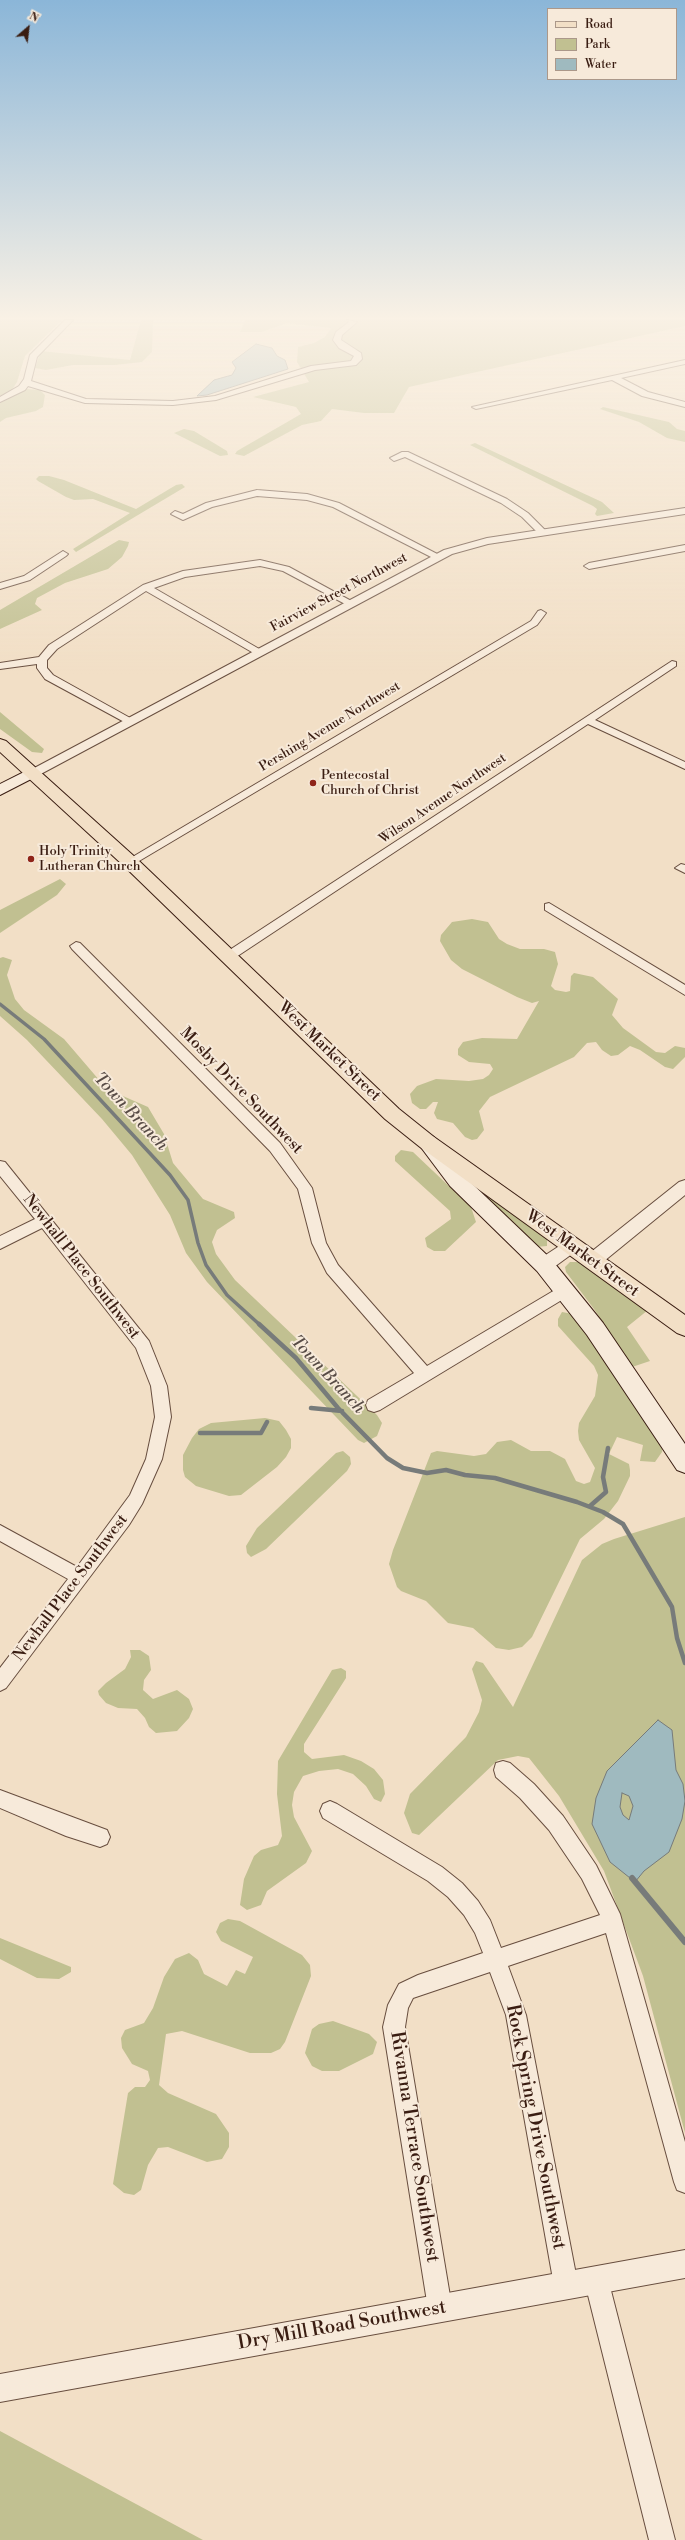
<!DOCTYPE html>
<style>
body{margin:0}
#map{position:relative;width:685px;height:2540px;overflow:hidden;background:#f2dfc6;font-family:"Libre Bodoni",serif}
canvas{display:block}
.legend{position:absolute;left:547px;top:8px;width:130px;height:72px;box-sizing:border-box;background:#f7eada;border:1px solid #ab988a;margin:0;padding:5px 7px;list-style:none;font-size:12px;color:#3a1d12}
.legend li{display:flex;align-items:center;gap:8px;height:20px}
.legend b{width:20px;border:1px solid #ab988a}
.north{position:absolute;left:8px;top:8px;width:40px;height:40px;-webkit-text-stroke:3px #f7eada;paint-order:stroke;rotate:28deg;font-size:11px;font-weight:700;line-height:16px;text-align:center;color:#3a1d12}
.north::after{content:'';display:block;margin:auto;width:14px;height:18px;background:#3a1d12;clip-path:polygon(50% 0,100% 100%,50% 72%,0 100%)}
</style>
<div id="map">
<canvas width="685" height="2540"></canvas>
<ul class="legend">
<li><b style="height:5px;background:#f2dfc6"></b>Road</li>
<li><b style="height:11px;background:#c1c091"></b>Park</li>
<li><b style="height:11px;background:#9fbabf"></b>Water</li>
</ul>
<div class="north">N</div>
</div>
<script>
const ctx = document.querySelector('canvas').getContext('2d');
ctx.lineJoin = 'round';
function paint(path, color) { ctx.fillStyle = color; ctx.fill(path, 'evenodd'); }
const poly = rows => new Path2D(rows.map(r => 'M' + r).join(''));
function stroke(path, color, width, dash) { ctx.strokeStyle = color; ctx.lineWidth = width; ctx.lineCap = dash ? 'butt' : 'round'; ctx.setLineDash(dash || []); ctx.stroke(path); }
function drawText(font, color, halo, rows, align = 'center') {
  ctx.font = font + ' "Libre Bodoni",serif'; ctx.lineWidth = 4; ctx.setLineDash([]); ctx.textBaseline = 'middle'; ctx.strokeStyle = halo; ctx.fillStyle = color; for (const [text, x, y, turn = 0] of rows) {
    ctx.save(); ctx.translate(x, y); ctx.rotate((+turn || 0) * Math.PI / 180); ctx.textAlign = isNaN(turn) ? turn : align; if (halo) ctx.strokeText(text, 0, 0); ctx.fillText(text, 0, 0); ctx.restore();
  }
}
paint(poly([
 [0,320,62,320,25,356,17,382,12,390,0,396],
 [141,320,153,320,152,352,142,362,115,365,73,365,46,370,35,368,41,351,130,360],
 [245,320,685,320,685,326,409,387,394,413,364,413,332,409,321,421,302,425,244,456,235,454,237,451,301,414,296,407,253,397,309,382,297,362,298,347,314,343,325,337,331,328,287,323,262,332,240,332],
 [26,389,40,390,45,395,43,407,36,411,6,418,0,422,0,403],
 [603,407,669,422,677,429,685,431,685,442,667,438,639,422,600,409],
 [184,429,194,431,227,451,228,455,220,456,174,433],
 [475,443,602,502,614,513,597,516,595,514,597,509,593,506,470,445],
 [39,476,49,476,64,480,136,509,176,485,182,484,185,487,76,552,73,549,130,513,93,499,74,500,66,497,38,481,36,479],
 [119,540,129,542,128,546,122,557,108,569,65,583,37,598,35,604,42,610,0,629,0,610],
 [0,712,44,749,42,753,32,752,0,729],
 [60,879,66,884,57,895,0,933,0,910],
 [472,919,488,922,499,939,507,944,520,949,544,949,555,952,558,964,551,986,555,990,566,992,570,991,571,976,574,973,593,977,618,999,612,1015,623,1028,656,1052,665,1053,675,1046,685,1048,685,1057,673,1069,665,1067,640,1050,630,1046,618,1055,611,1056,602,1050,596,1042,587,1043,574,1057,490,1097,479,1111,484,1130,477,1139,472,1140,465,1137,453,1123,437,1119,434,1113,438,1102,433,1102,426,1109,420,1109,412,1103,410,1094,417,1086,436,1079,469,1081,483,1079,489,1075,493,1069,490,1064,469,1062,458,1055,458,1049,463,1042,482,1038,517,1039,539,1001,532,1003,517,997,462,969,451,960,440,941,441,935,452,922],
 [3,957,12,960,7,975,15,999,24,1010,64,1039,100,1081,116,1093,148,1107,164,1134,173,1163,203,1199,234,1212,235,1218,217,1230,212,1242,216,1254,235,1280,377,1415,382,1423,377,1436,364,1443,358,1440,207,1282,186,1253,170,1215,132,1155,102,1119,27,1040,0,1016,0,958],
 [401,1150,413,1152,471,1207,476,1222,445,1251,434,1251,427,1247,425,1238,451,1219,450,1211,395,1161,395,1156],
 [457,1171,547,1238,547,1246,536,1247],
 [570,1262,580,1262,648,1310,627,1327,650,1361,632,1367,594,1309,566,1272,565,1267],
 [562,1312,573,1314,663,1446,662,1452,655,1462,640,1461,643,1445,617,1437,609,1454,629,1464,630,1470,630,1476,618,1501,604,1519,580,1539,532,1637,522,1647,509,1650,496,1648,473,1628,448,1623,426,1601,401,1591,397,1587,389,1564,393,1550,431,1453,437,1451,474,1456,486,1454,497,1442,511,1440,531,1451,550,1451,565,1459,576,1481,584,1484,590,1482,595,1468,579,1440,578,1431,579,1423,595,1396,598,1375,594,1366,558,1326,558,1319],
 [265,1418,279,1421,286,1430,291,1439,291,1448,286,1457,277,1467,241,1495,229,1496,196,1486,185,1477,183,1470,183,1455,192,1438,199,1429,211,1423],
 [343,1451,350,1457,351,1464,347,1471,266,1549,251,1557,247,1553,246,1546,257,1528,336,1453],
 [685,1517,685,2133,643,1976,604,1871,559,1796,529,1758,518,1756,498,1760,419,1835,412,1833,404,1813,410,1794,466,1737,479,1712,482,1700,472,1669,476,1661,483,1663,513,1707,582,1560,602,1544,614,1539],
 [130,1650,140,1650,149,1656,151,1670,144,1680,143,1690,153,1699,177,1690,189,1699,193,1709,189,1718,177,1731,156,1733,149,1727,145,1718,137,1709,118,1708,106,1703,99,1695,98,1691,106,1683,125,1669,131,1657],
 [341,1668,346,1671,346,1678,304,1744,304,1752,312,1759,344,1755,361,1761,374,1769,383,1780,385,1794,381,1802,374,1799,366,1786,353,1774,338,1769,319,1771,303,1776,294,1792,292,1805,294,1817,312,1851,306,1863,267,1891,261,1905,247,1910,240,1905,244,1879,254,1856,261,1850,278,1845,282,1836,277,1794,278,1761,332,1670],
 [228,1919,240,1921,302,1955,310,1965,311,1976,285,2042,280,2049,271,2053,250,2053,182,2031,166,2034,159,2085,168,2093,216,2114,229,2133,229,2147,222,2159,207,2162,168,2147,158,2148,148,2165,141,2190,134,2195,124,2193,113,2184,128,2093,135,2087,145,2087,150,2080,148,2071,132,2064,122,2048,121,2038,125,2030,144,2023,153,2008,164,1977,175,1959,189,1953,198,1960,204,1974,227,1986,236,1970,245,1974,253,1957,221,1941,216,1932,220,1923],
 [0,1938,71,1967,71,1972,59,1979,37,1978,0,1959],
 [333,2021,369,2034,377,2042,373,2054,339,2071,322,2071,312,2066,305,2053,312,2029,319,2024],
 [0,2431,203,2540,0,2540]
]), '#c1c091');
const water = poly([
 [256,344,272,348,277,356,285,360,288,369,207,395,197,396,214,380,232,375,236,368,232,362,256,344],
 [658,1720,672,1730,676,1770,683,1784,685,1801,682,1819,669,1852,644,1871,635,1882,610,1862,592,1824,596,1798,607,1771,658,1720],
 [622,1793,629,1796,633,1806,629,1820,623,1815,620,1807,622,1793]
]);
paint(water, '#9fbabf');
stroke(water, '#777b7a', 1);
stroke(poly([
 [0,1004,44,1039,170,1175,188,1200,198,1243,206,1265,227,1295,260,1325]
]), '#777b7a', 3.5);
stroke(poly([
 [259,1324,296,1358,338,1408,387,1458,403,1468,427,1473,446,1470,465,1475,495,1478,577,1502,603,1512,623,1524,672,1607,677,1638,685,1663],
 [311,1408,342,1411],
 [200,1433,261,1433,267,1422],
 [590,1506,606,1492,603,1477,608,1448]
]), '#777b7a', 4.5);
stroke(poly([
 [632,1878,685,1942]
]), '#777b7a', 6);
const minor = poly([
 [65,320,73,320,37,357,31,381,86,399,173,401,215,396,311,366,351,361,354,356,339,348,333,340,336,332,349,322,347,320,357,322,342,335,341,340,361,353,362,359,356,365,315,370,216,400,173,405,85,403,28,386,25,390,0,402,0,397,19,386,24,379,30,355,65,320],
 [685,360,685,364,621,378,648,392,685,402,685,407,642,396,612,380,476,409,472,407,685,360],
 [402,452,408,452,507,499,528,513,548,533,540,535,522,517,501,503,405,457,394,461,390,458,402,452],
 [257,490,307,494,339,503,443,557,435,559,333,507,307,500,257,496,212,507,183,520,171,514,175,511,183,514,206,503,257,490],
 [685,545,685,551,589,569,584,566,589,563,685,545],
 [63,551,68,554,66,556,30,580,0,589,0,583,24,576,63,551],
 [260,560,289,567,355,603,347,605,283,571,260,566,185,577,154,588,261,650,262,652,257,655,146,591,57,649,47,660,47,668,53,675,132,719,133,721,128,724,45,679,37,668,37,664,0,669,0,663,39,657,49,645,143,585,183,571,260,560],
 [541,610,546,613,537,625,134,864,130,866,124,862,531,621,538,611,541,610],
 [672,661,676,662,676,666,595,720,685,762,685,769,588,724,233,959,225,959,223,956,225,953,672,661],
 [681,864,685,865,685,873,675,868,681,864],
 [549,903,685,985,685,995,545,910,545,904,549,903],
 [76,942,80,943,280,1143,312,1188,326,1243,338,1265,427,1366,560,1287,570,1287,573,1291,570,1295,380,1410,374,1412,368,1410,366,1405,368,1400,414,1373,327,1273,312,1243,298,1189,270,1151,72,949,70,946,76,942],
 [0,1161,5,1162,149,1341,167,1386,171,1417,162,1459,142,1504,129,1525,6,1688,0,1691,0,1668,68,1579,0,1541,0,1525,77,1567,130,1495,146,1459,155,1417,151,1386,136,1348,42,1228,0,1249,0,1236,35,1219,0,1176,0,1161],
 [503,1761,510,1763,534,1784,563,1816,596,1865,620,1914,685,2142,685,2193,677,2190,674,2182,606,1933,508,1966,526,2015,578,2285,574,2293,566,2297,558,2293,554,2285,506,2015,490,1972,413,1998,408,2008,405,2027,452,2308,448,2316,440,2320,432,2316,428,2308,383,2027,388,2005,399,1984,418,1975,483,1953,475,1933,464,1915,448,1897,428,1881,323,1818,320,1811,323,1804,330,1801,337,1804,442,1867,462,1883,478,1901,490,1920,501,1948,600,1915,582,1879,549,1830,520,1798,496,1777,494,1770,496,1763,503,1761],
 [0,1790,107,1830,110,1837,107,1844,100,1847,66,1836,0,1808,0,1790],
 [596,2267,604,2271,608,2279,675,2540,649,2540,584,2279,588,2271,596,2267]
]);
const tertiary = poly([
 [685,508,685,514,488,544,452,554,37,776,32,777,25,773,444,550,487,538,685,508],
 [685,1180,685,1195,598,1266,592,1268,586,1266,583,1261,586,1256,679,1182,685,1180],
 [570,1239,576,1241,579,1246,576,1251,550,1270,544,1272,538,1270,535,1265,538,1260,570,1239],
 [685,2250,685,2278,0,2402,0,2374,685,2250]
]);
const secondary = poly([
 [32,768,40,773,37,776,0,795,0,784,32,768],
 [427,1135,434,1137,464,1176,551,1259,603,1323,685,1444,685,1473,677,1470,587,1335,537,1271,450,1186,417,1142,420,1137,427,1135]
]);
const primary = poly([
 [0,739,6,741,136,858,399,1109,434,1137,685,1315,685,1336,677,1333,420,1147,385,1119,124,866,0,752,0,739]
]);
stroke(minor, '#684e3f', 2);
stroke(tertiary, '#684e3f', 2);
stroke(secondary, '#3a1d12', 2);
stroke(primary, '#3a1d12', 2);
paint(minor, '#f7eada');
paint(tertiary, '#f7eada');
paint(secondary, '#f7eada');
paint(primary, '#f2dfc6');
const sky = ctx.createLinearGradient(0, 0, 0, 676);
sky.addColorStop(0, '#8bb6d8');
sky.addColorStop(0.47, '#f9f1e5');
sky.addColorStop(1, '#f9f1e500');
ctx.fillStyle = sky;
ctx.fillRect(0, 0, 685, 676);
for (const [x, y, r, color] of [
 [313,783,4,"#8f2418"],
 [31,859,4,"#8f2418"]
]) { const dot = new Path2D(); dot.arc(x, y, r, 0, 2 * Math.PI); ctx.fillStyle = color; ctx.fill(dot); stroke(dot, '#f7eada', 1.5); }
drawText('13px', '#3a1d12', '#f7eada', [
 ["Fairview Street Northwest",339,593,-28],
 ["Pershing Avenue Northwest",330,727,-31],
 ["Wilson Avenue Northwest",443,799,-34]
]);
drawText('13px', '#3a1d12', '#f7eada', [
 ["Pentecostal",321,776],
 ["Church of Christ",321,791],
 ["Holy Trinity",39,852],
 ["Lutheran Church",39,867]
], 'left');
drawText('16px', '#3a1d12', '#f7eada', [
 ["West Market Street",329,1052,44],
 ["Mosby Drive Southwest",241,1091,46],
 ["West Market Street",582,1254,36],
 ["Newhall Place Southwest",81,1267,52],
 ["Newhall Place Southwest",71,1588,-53]
]);
drawText('italic 17px', '#584c46', '#f7eada', [
 ["Town Branch",130,1112,47],
 ["Town Branch",327,1375,47]
]);
drawText('19px', '#3a1d12', '#f7eada', [
 ["Rock Spring Drive Southwest",535,2127,79],
 ["Rivanna Terrace Southwest",414,2147,81],
 ["Dry Mill Road Southwest",342,2326,-10]
]);
</script>
